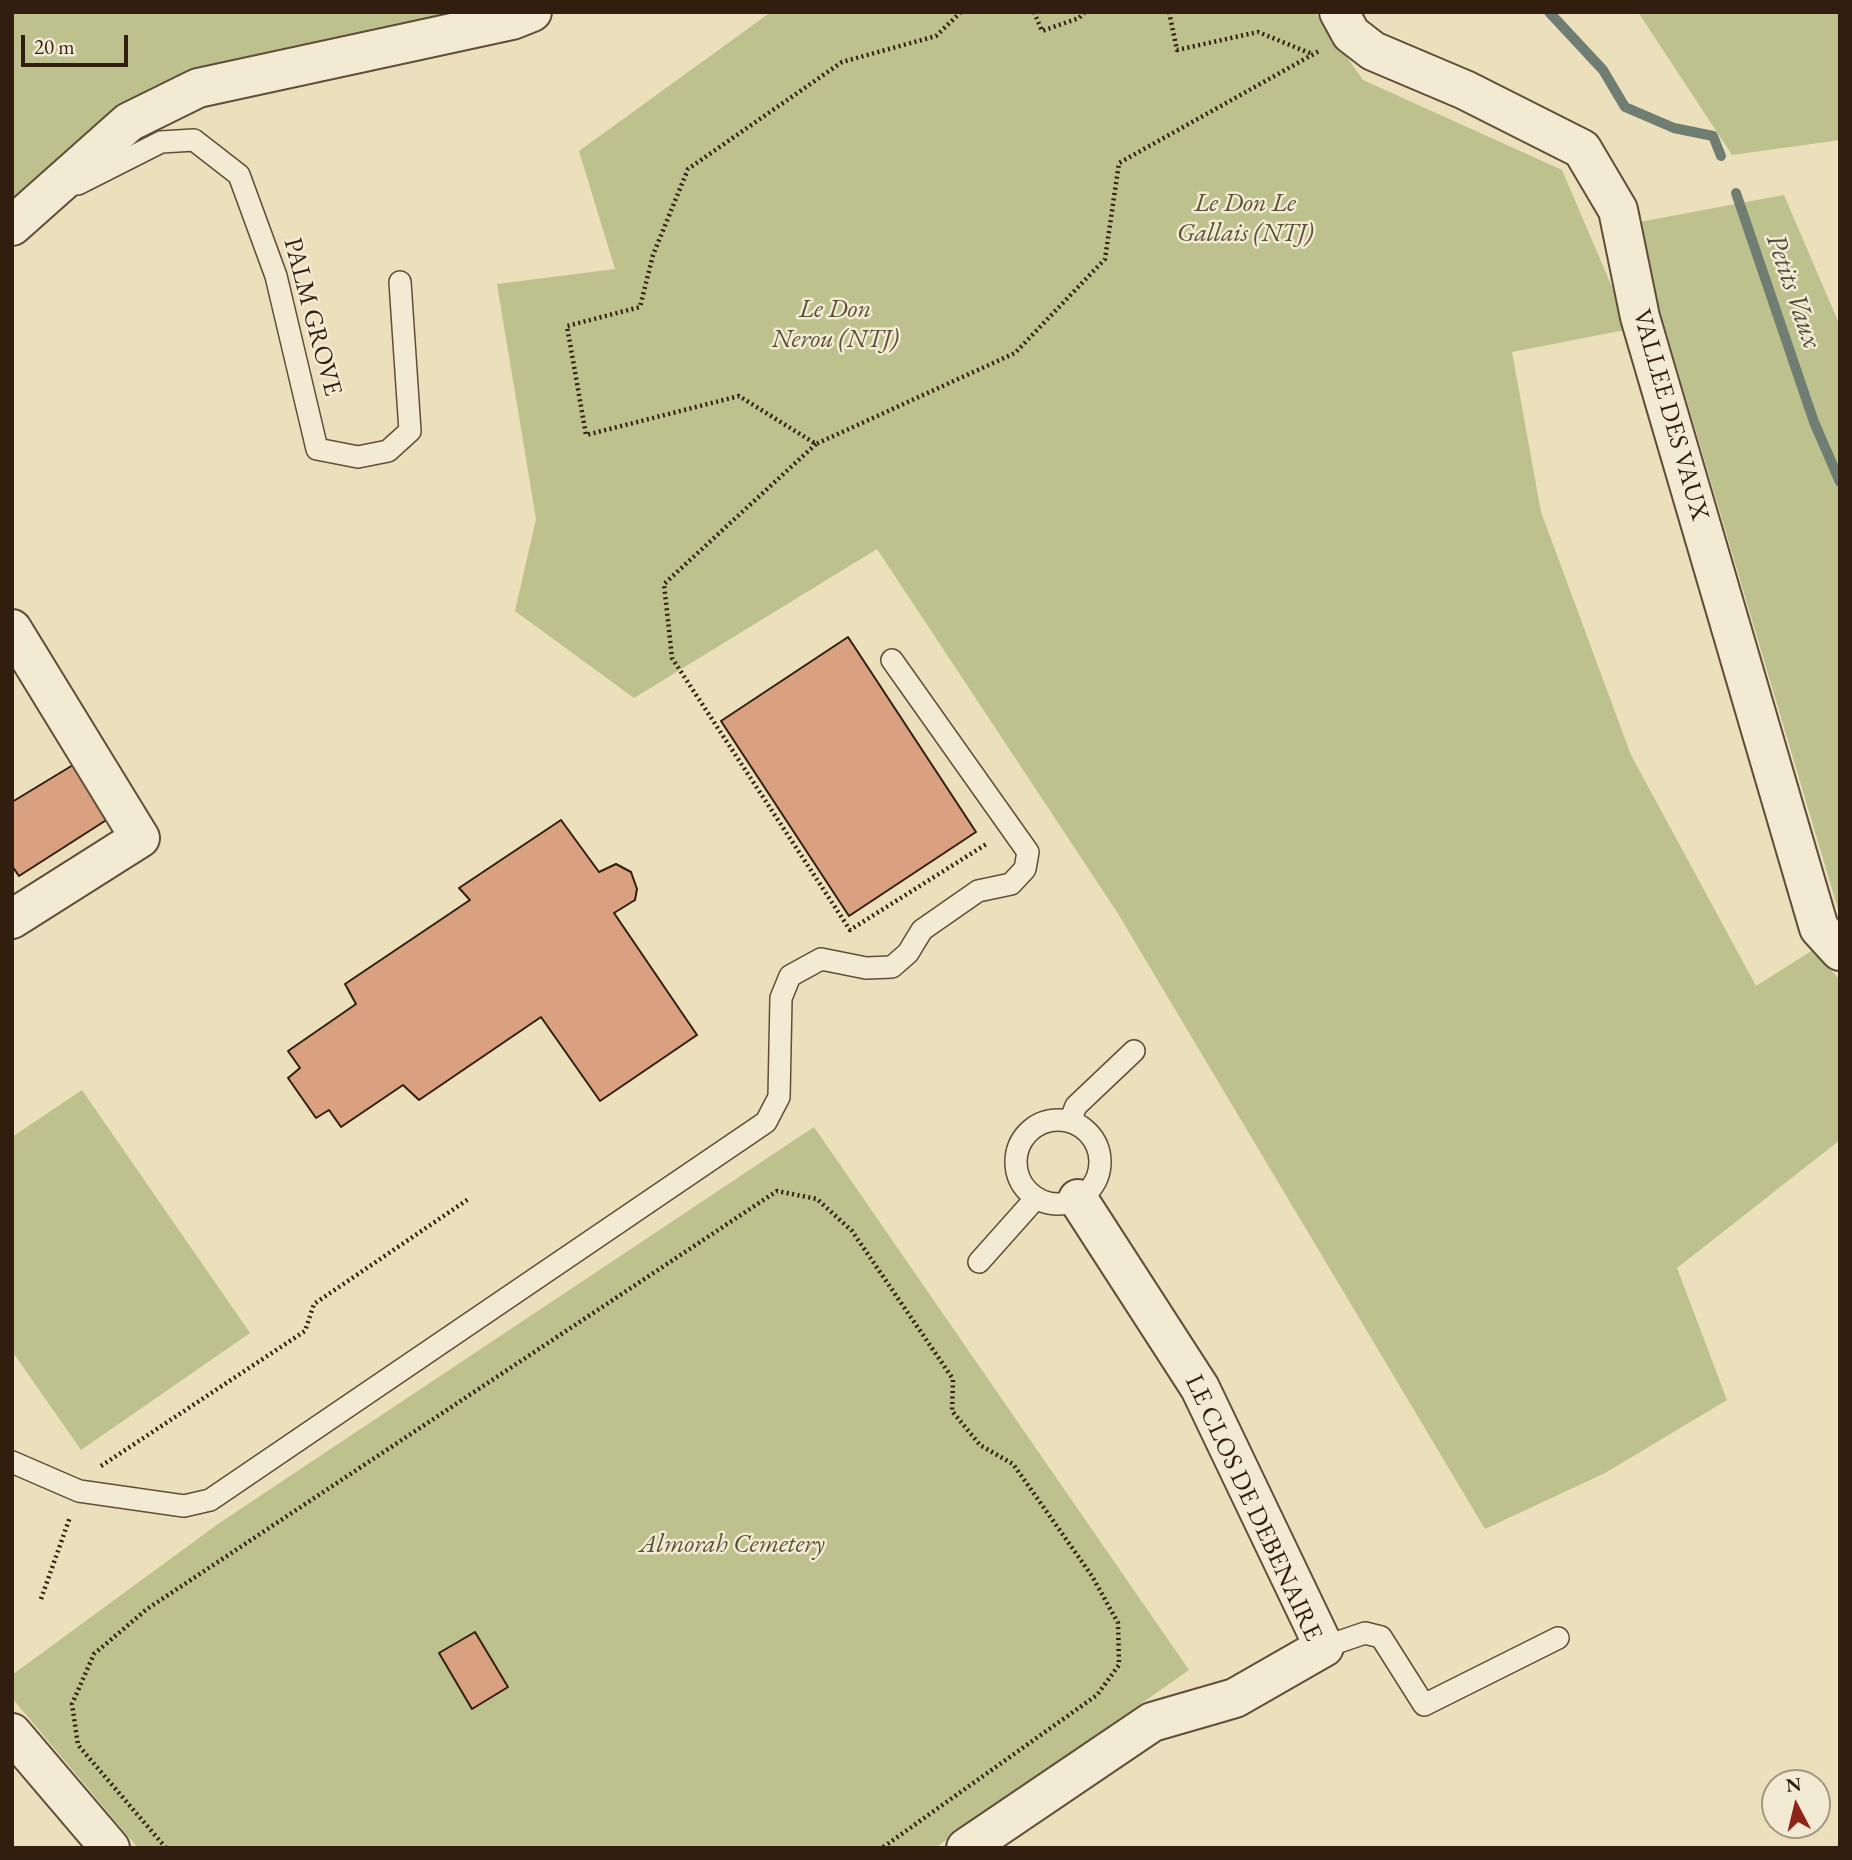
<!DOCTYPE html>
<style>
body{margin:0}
#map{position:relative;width:1852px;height:1860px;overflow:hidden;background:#ecdfbb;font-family:"EB Garamond",serif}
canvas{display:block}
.frame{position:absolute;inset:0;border:14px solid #311e0f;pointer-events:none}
.north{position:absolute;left:1761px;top:1769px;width:70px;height:70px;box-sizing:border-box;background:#f3ead3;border:2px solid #a59885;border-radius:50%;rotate:353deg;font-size:19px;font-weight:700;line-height:28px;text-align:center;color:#311e0f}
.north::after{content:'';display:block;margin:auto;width:24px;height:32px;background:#8f2418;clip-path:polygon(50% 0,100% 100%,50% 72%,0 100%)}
.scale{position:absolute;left:21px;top:35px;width:107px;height:32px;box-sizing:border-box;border:4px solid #311e0f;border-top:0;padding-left:9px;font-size:21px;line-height:24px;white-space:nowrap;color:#311e0f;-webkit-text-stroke:5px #f3ead3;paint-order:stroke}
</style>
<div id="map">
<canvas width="1852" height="1860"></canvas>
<div class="frame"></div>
<div class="north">N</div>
<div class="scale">20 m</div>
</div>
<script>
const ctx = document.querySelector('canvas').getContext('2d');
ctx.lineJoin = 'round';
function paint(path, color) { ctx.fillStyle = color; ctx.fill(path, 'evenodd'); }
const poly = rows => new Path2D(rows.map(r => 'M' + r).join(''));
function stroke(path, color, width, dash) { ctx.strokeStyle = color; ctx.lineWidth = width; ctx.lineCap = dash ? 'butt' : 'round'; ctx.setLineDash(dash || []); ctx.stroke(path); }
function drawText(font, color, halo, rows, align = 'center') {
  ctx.font = font + ' "EB Garamond",serif'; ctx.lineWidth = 5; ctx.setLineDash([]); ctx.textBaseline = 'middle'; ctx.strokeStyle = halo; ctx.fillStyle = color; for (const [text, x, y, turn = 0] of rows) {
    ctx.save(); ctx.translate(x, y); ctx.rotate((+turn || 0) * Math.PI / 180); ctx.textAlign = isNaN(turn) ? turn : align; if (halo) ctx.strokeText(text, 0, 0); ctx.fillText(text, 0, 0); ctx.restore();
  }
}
paint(poly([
 [12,12,485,12,204,73,12,203],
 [771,12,1315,12,1363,80,1562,170,1630,329,1512,352,1541,512,1631,755,1756,986,1813,950,1840,980,1840,1140,1677,1268,1727,1400,1605,1473,1485,1529,1117,912,877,549,634,698,515,611,536,519,497,284,615,269,579,151],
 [1638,12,1840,12,1840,140,1732,155],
 [1784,195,1840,326,1840,916,1634,223],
 [82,1090,250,1333,81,1450,12,1351,12,1137],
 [814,1127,1189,1670,935,1848,138,1848,12,1698,12,1675,218,1524]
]), '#bcc18d');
stroke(poly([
 [1549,12,1603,70,1625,107,1674,128,1713,136,1721,156],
 [1736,193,1814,422,1840,482]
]), '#6f7d73', 10);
const building = poly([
 [848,637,976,832,849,916,721,721,848,637],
 [73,765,108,819,19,876,12,866,12,802,73,765],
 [561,820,599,872,616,864,631,872,637,889,635,900,614,913,697,1035,600,1101,541,1017,419,1100,403,1085,341,1127,329,1110,316,1118,288,1078,300,1068,288,1051,356,1004,345,984,470,900,459,888,561,820],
 [475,1632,508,1687,472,1709,439,1653,475,1632]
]);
paint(building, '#d9a17f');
stroke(building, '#311e0f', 2);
const service = poly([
 [78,184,161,142,194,140,239,175,276,276,317,449,358,457,388,451,410,431,400,282],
 '1016 1162a42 42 0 1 1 84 0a42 42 0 1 1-84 0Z',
 [1070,1121,1076,1106,1134,1051],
 [979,1262,1036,1198],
 [12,1462,79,1491,184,1506,210,1500,766,1122,779,1097,781,998,790,976,821,959,866,968,892,967,908,953,922,930,978,891,1011,884,1025,869,1028,852,892,660],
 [1324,1647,1365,1633,1381,1637,1424,1705,1558,1638]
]);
const minor = poly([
 [1339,12,1351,34,1373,51,1465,90,1582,149,1618,210,1640,317,1819,928,1840,951],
 [12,226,129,122,198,88,512,20,532,12],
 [12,629,140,838,12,919],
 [12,1733,110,1848],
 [966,1848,1152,1722,1235,1698,1324,1647,1200,1388,1078,1199]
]);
stroke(service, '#604e3a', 24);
stroke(minor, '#604e3a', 42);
stroke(poly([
 [961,12,936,36,842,62,688,169,653,255,640,307,567,326,586,435,739,396,816,444,1015,353,1105,259,1119,163,1319,51],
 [1034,12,1042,31,1079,18,1085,12],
 [1169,12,1177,50,1258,32,1312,54],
 [816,444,664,584,672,658,850,930,988,843],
 [101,1466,305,1331,314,1304,470,1198],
 [41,1599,70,1517],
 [166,1848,78,1745,72,1704,94,1654,147,1609,777,1191,817,1199,852,1231,953,1379,952,1411,980,1445,1013,1464,1092,1576,1118,1623,1119,1665,1097,1695,882,1848]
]), '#311e0f', 4.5, [2, 3.5]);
stroke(service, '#f3ead3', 21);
stroke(minor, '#f3ead3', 38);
drawText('italic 26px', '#5b4f35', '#f3ead3', [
 ["Le Don Le",1245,204],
 ["Gallais (NTJ)",1245,234],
 ["Le Don",835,310],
 ["Nerou (NTJ)",835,340],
 ["Almorah Cemetery",732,1545]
]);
drawText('26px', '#311e0f', '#f3ead3', [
 ["PALM GROVE",312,317,75],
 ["VALLEE DES VAUX",1670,415,74],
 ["LE CLOS DE DEBENAIRE",1253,1508,65]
]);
drawText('italic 28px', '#504d41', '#f3ead3', [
 ["Petits Vaux",1793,291,71]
]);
</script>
